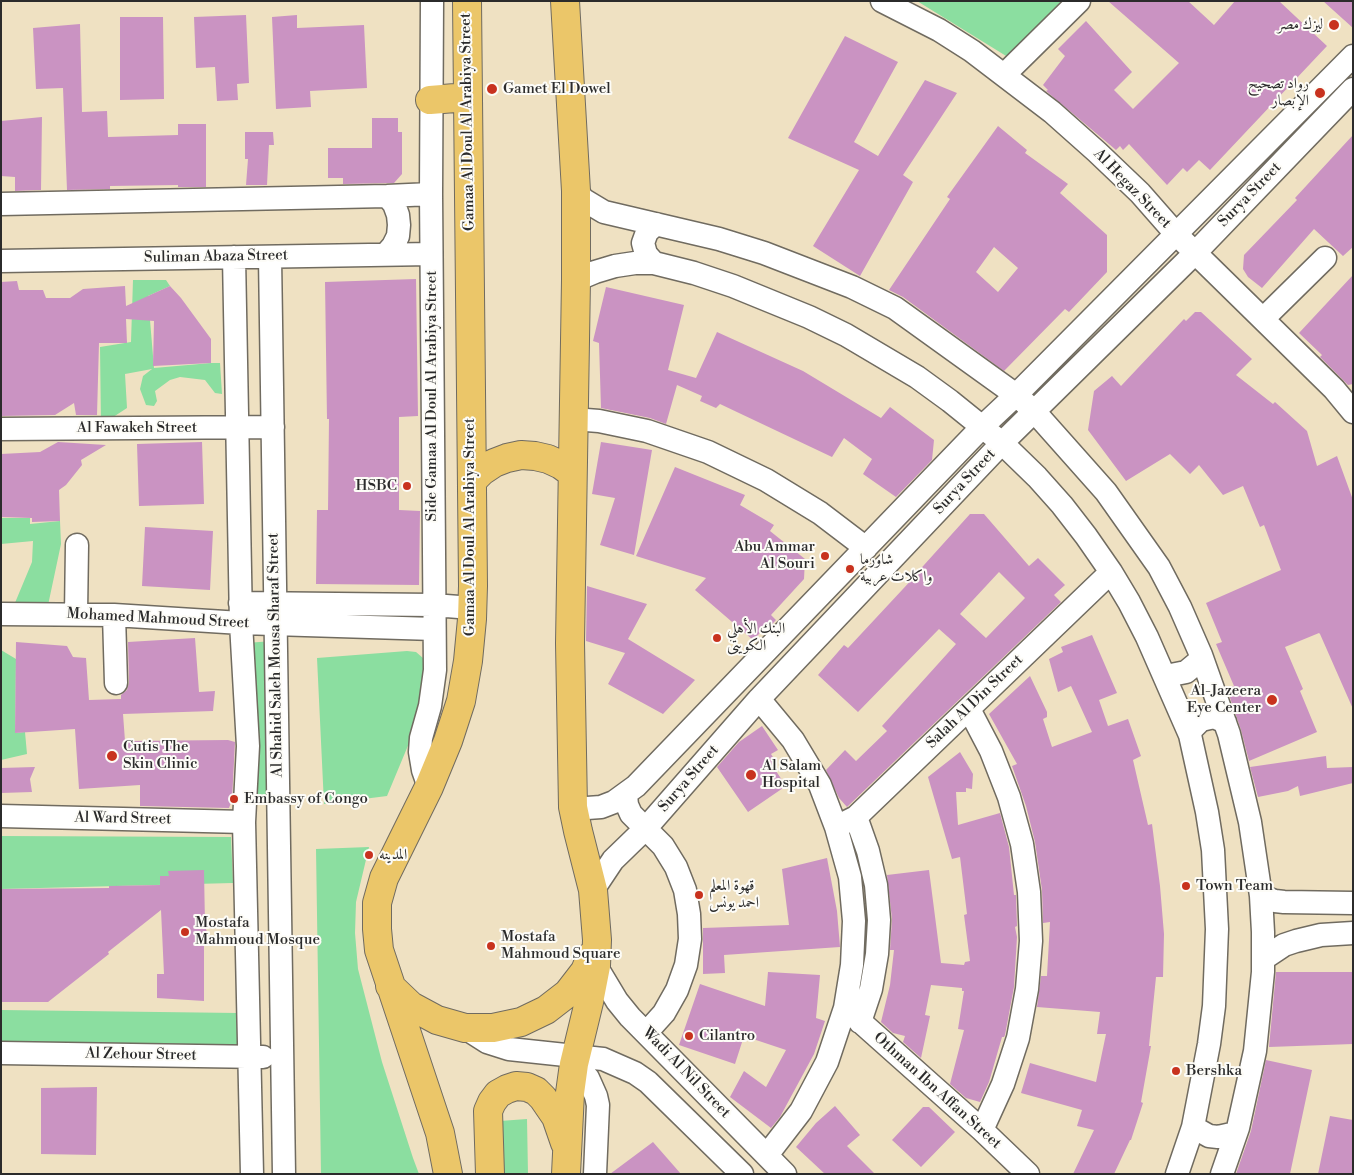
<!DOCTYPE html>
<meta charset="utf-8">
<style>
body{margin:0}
#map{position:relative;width:1354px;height:1175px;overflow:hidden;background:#efe1c2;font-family:"Libre Bodoni",serif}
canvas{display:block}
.frame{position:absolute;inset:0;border:2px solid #2b2b2b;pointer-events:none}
</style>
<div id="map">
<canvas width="1354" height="1175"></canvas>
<div class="frame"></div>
</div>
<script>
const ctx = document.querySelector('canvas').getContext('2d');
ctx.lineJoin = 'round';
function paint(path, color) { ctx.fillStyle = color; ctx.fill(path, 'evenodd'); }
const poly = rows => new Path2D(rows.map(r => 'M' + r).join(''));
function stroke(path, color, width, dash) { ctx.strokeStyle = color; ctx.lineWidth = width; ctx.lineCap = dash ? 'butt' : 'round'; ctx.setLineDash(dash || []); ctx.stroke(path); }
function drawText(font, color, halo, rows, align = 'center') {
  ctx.font = font + ' "Libre Bodoni",Amiri,serif'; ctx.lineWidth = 4; ctx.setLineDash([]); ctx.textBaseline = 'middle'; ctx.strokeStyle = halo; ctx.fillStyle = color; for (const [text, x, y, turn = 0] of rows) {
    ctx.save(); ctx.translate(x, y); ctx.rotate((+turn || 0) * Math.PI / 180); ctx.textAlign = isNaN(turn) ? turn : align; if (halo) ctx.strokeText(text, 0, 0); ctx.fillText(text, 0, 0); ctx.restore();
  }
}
paint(poly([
 [917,1,1062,1,1011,59],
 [133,280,166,280,170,286,148,296,154,368,211,363,220,363,222,394,215,393,205,380,180,377,170,380,155,391,157,401,154,406,146,405,140,389,143,376,152,369,125,374,127,408,101,425,100,347,131,342],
 [1,518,30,518,30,524,60,521,61,544,47,610,12,610,32,562,33,541,1,544],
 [273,641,275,801,249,801,246,643],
 [1,650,16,659,15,733,25,732,27,754,1,760],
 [407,651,416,652,423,658,428,672,417,724,387,796,324,804,317,658],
 [1,836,231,837,233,883,1,889],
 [369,847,356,902,355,933,358,969,382,1062,413,1158,419,1174,321,1174,316,849],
 [1,1010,238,1013,239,1049,1,1041],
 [527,1119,528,1174,500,1174,500,1121]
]), '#8bdea0');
paint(poly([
 [1108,1,1188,1,1214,25,1235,1,1279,1,1327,46,1210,170,1199,160,1187,172,1183,168,1167,185,1129,144,1123,150,1120,146,1116,150,1046,91,1048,90,1043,85,1065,56,1058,49,1086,21,1132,72,1114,90,1133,109,1179,63],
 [1323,1,1353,1,1353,28],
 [246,15,249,83,237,84,238,100,217,101,215,67,196,68,194,17],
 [297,15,297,28,364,25,367,88,310,91,311,107,276,109,272,17],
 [120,17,163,17,164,99,120,100],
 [80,24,82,112,107,111,108,137,178,135,178,124,206,124,206,187,178,187,178,185,110,186,110,189,67,190,63,88,36,89,33,28],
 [845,36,898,62,854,142,878,156,925,80,957,93,903,175,913,182,860,276,813,246,859,170,788,138],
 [42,117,41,190,15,191,15,177,1,176,1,121],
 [372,118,398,118,398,132,402,132,402,174,394,183,343,184,343,178,328,178,328,148,372,148],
 [998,126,1027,150,1025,153,1068,184,1060,193,1107,235,1107,272,1069,312,1065,309,1004,371,903,297,889,290,950,199,947,197],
 [994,247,1018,268,998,292,976,272],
 [245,132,273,132,274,145,269,145,267,185,246,185,248,159,245,159],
 [1353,135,1353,247,1343,256,1314,229,1262,288,1248,277,1243,269,1244,255,1297,200,1295,198],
 [1353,275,1353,384,1348,385,1320,357,1322,355,1299,333],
 [416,279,418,416,399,417,399,510,420,511,419,585,316,584,317,510,328,510,329,419,327,419,325,282],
 [17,281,19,290,43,290,46,298,70,298,83,289,125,286,126,306,170,286,181,298,211,339,211,363,153,366,154,321,126,319,127,343,99,343,97,415,76,415,74,403,55,415,1,416,1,282],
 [606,287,684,305,668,370,696,378,717,332,803,371,881,418,890,407,934,440,932,460,896,497,863,474,872,459,844,438,832,457,720,404,716,408,700,401,702,396,677,385,666,424,650,418,601,408,599,343,593,341],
 [1195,312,1201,312,1252,359,1236,375,1273,404,1275,402,1307,431,1317,466,1337,456,1353,500,1353,709,1320,634,1319,633,1285,647,1303,689,1300,691,1317,732,1249,761,1241,730,1227,689,1234,686,1216,644,1222,642,1206,603,1281,570,1264,525,1260,527,1243,486,1223,495,1199,465,1190,474,1170,454,1126,481,1088,430,1094,391,1112,376,1121,386,1184,319,1186,321],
 [58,442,106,445,81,460,82,465,66,485,59,490,60,521,32,522,32,518,1,517,1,454,40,452],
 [202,442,204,504,139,506,137,444],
 [601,442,652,450,634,555,600,545,615,498,592,494],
 [675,467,745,495,740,505,774,525,770,531,805,559,804,579,771,615,776,620,763,634,761,632,753,640,695,590,706,578,636,556],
 [970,514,984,514,1029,566,1038,558,1065,585,1054,595,1061,602,847,807,839,798,826,770,845,750,856,761,887,731,882,726,956,644,939,629,858,712,818,675,844,645,848,648,916,575,915,575],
 [999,572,1025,598,986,638,960,614],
 [145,527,213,531,210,590,142,586],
 [587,586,647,604,628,639,695,680,663,714,608,684,625,653,586,641],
 [1092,635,1117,693,1099,700,1108,726,1128,719,1141,756,1133,760,1148,825,1152,824,1160,886,1164,934,1163,977,1156,977,1149,1046,1151,1046,1141,1102,1143,1103,1131,1140,1130,1140,1114,1174,1073,1174,1094,1130,1077,1126,1082,1110,1021,1093,1030,1063,1096,1082,1106,1034,1097,1034,1100,1012,1037,1007,1041,976,1047,976,1050,922,1043,923,1042,890,1035,842,1026,806,1012,766,1017,764,989,714,1030,676,1047,712,1047,717,1043,719,1052,747,1092,732,1071,686,1058,692,1049,659,1063,652,1061,647],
 [195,638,199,692,215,691,213,711,123,714,125,741,228,740,235,742,232,800,229,808,140,806,140,785,79,789,75,729,15,733,16,642,67,646,73,657,86,658,89,700,121,699,121,695,127,690,129,683,128,642],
 [762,726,778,750,771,754,776,762,772,765,786,786,748,812,717,767,739,742],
 [960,752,973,774,972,789,966,788,966,792,956,792,958,825,1000,813,1009,847,1014,895,1016,895,1017,926,1015,927,1017,937,1014,987,1005,1035,1004,1037,1002,1037,989,1082,980,1102,966,1098,950,1084,964,1030,958,1029,964,991,962,991,962,988,931,985,925,1015,930,1016,921,1058,903,1042,905,1036,893,1033,881,1022,890,985,894,950,890,950,892,919,887,875,929,870,941,963,964,965,965,962,970,961,964,915,967,914,960,857,952,859,928,777],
 [1326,756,1327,768,1353,767,1353,783,1300,796,1298,786,1288,791,1258,797,1250,767],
 [35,767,30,779,32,792,1,793,1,768],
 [827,858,837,911,840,947,724,955,725,973,703,974,703,928,789,925,782,869],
 [204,870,205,926,208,935,207,943,204,946,204,1001,157,998,157,974,164,974,161,910,108,952,109,954,48,1002,1,1002,1,889,109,888,109,886,160,885,160,876,169,876,168,871],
 [768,972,820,975,816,1018,825,1021,814,1054,780,1117,771,1128,730,1097,744,1071,766,1087,786,1050,744,1036,735,1064,679,1045,700,984,765,1006],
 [1276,972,1353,972,1353,1044,1269,1047],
 [1266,1060,1312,1070,1290,1174,1236,1174,1251,1131],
 [97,1087,96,1155,41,1154,41,1088],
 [835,1106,860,1135,847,1146,875,1174,825,1174,796,1147,816,1123],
 [923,1107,929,1107,955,1132,921,1167,892,1140],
 [1330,1116,1353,1120,1353,1174,1318,1174],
 [653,1142,681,1174,610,1174]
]), '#ca93c2');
const minor = poly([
 [882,1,939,30,972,51,1052,112,1097,152,1140,193,1176,234,1334,389,1353,412],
 [1005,74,1079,1],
 [576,191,584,200,604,212,719,239,764,253,852,287,895,308,1016,395,1034,411,1106,492,1159,567,1180,607,1201,655,1229,734,1250,822,1261,896,1263,932,1263,972,1255,1051,1238,1128,1222,1174],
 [1,204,387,196,431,194],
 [386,254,393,246,398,236,399,225,398,215,394,204,387,196],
 [234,257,241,623,248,746,244,822,252,1174],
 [270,257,284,1174],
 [1,261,431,254],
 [654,263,646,254,643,243,647,232,656,224],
 [576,280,595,272,615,266,635,263,654,263,694,273,733,286,809,317,846,335,917,377,950,401,1002,443,1037,477,1062,505,1086,536,1111,572,1129,602,1147,637,1190,735,1207,812,1213,850,1217,929,1214,1006,1209,1044,1193,1127,1177,1174],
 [1263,319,1325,258],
 [573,419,599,421,647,431,708,452,766,480,820,513,866,548],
 [1,429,273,427],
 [240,603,433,605,472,608],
 [1,614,114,615,241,623,434,629],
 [76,614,77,545],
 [114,615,116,683],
 [1163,673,1171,675,1186,672,1198,662,1201,655],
 [759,699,793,740,820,785,836,827,850,877,854,921,852,965,845,1008,827,1062,801,1111,767,1155],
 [969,709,991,751,1009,797,1022,844,1029,892,1031,941,1027,989,1018,1038,1003,1084,982,1130],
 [1190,735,1192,729,1201,720,1214,717,1225,722],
 [429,787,423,770,420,752,421,738,430,706,435,670,431,194,432,1],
 [626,795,627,805,631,814,663,846,676,867,685,890,689,914,690,939,686,965,677,990,664,1013,646,1033],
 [573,807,587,808,601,807,614,802,636,786,983,426,1016,395,1353,56],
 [1,816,244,822],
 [856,817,868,851,876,885,879,920,877,954,871,989,860,1022],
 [836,827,856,817,1111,572],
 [593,890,613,860,646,828,759,699,1002,443,1195,253,1353,89],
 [1261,896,1275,901,1284,902,1353,903],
 [1263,959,1284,945,1296,941,1321,935,1353,933],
 [596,966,617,1001,630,1017,785,1174],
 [845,1008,982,1130,1028,1174],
 [465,1028,487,1042,509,1049,603,1059,635,1073,648,1082,742,1174],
 [1,1053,263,1057],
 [574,1064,588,1078,596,1096,598,1105,595,1174],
 [1193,1127,1209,1136,1218,1137,1236,1133]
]);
const major = poly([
 [565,1,576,191,576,280,570,643,573,807,578,831,593,890,597,940,596,966,589,1002,574,1064,570,1093,566,1174],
 [430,100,468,97],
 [472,481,482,471,494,463,507,458,521,455,535,456,548,459,561,465,572,473],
 [390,986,411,1006,437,1020,465,1028,493,1028,521,1022,546,1010,568,993,585,971,591,956],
 [448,1174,440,1133,379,950,377,929,377,903,384,878,429,787,448,741,461,701,468,661,472,619,473,586,467,1],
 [490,1174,488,1111,492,1102,498,1094,507,1089,516,1086,527,1087,536,1091,543,1098,556,1117,565,1143]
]);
stroke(minor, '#706b60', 25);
stroke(major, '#706b60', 30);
stroke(minor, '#fff', 22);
stroke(major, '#ebc669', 28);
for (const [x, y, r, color] of [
 [1334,25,6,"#c8321e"],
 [492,89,6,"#c8321e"],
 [1320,93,6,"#c8321e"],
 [407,486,5,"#c8321e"],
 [825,556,5,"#c8321e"],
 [850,569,5,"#c8321e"],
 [717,638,5,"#c8321e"],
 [1272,700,6,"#c8321e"],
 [112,756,6,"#c8321e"],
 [751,775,6,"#c8321e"],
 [234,799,5,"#c8321e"],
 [369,855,5,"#c8321e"],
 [1186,886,5,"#c8321e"],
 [699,895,5,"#c8321e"],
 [185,932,5,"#c8321e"],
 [491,946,5,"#c8321e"],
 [689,1036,5,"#c8321e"],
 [1176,1071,5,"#c8321e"]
]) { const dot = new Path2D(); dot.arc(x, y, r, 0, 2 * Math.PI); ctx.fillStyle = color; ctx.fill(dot); stroke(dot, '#fdfcf7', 2); }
drawText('15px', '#2b2b2b', '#fdfcf7', [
 ["ليزك مصر",1323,25,"right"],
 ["رواد تصحيح",1309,84,"right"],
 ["الإبصار",1309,101,"right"],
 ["Gamet El Dowel",503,89],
 ["HSBC",397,486,"right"],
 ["Abu Ammar",815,547,"right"],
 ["Al Souri",815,564,"right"],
 ["شاورما",860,560],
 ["واكلات عربية",860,577],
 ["البنك الأهلي",727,629],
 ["الكويتى",727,646],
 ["Al-Jazeera",1261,691,"right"],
 ["Eye Center",1261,708,"right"],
 ["Cutis The",123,747],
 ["Skin Clinic",123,764],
 ["Al Salam",762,766],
 ["Hospital",762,783],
 ["Embassy of Congo",244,799],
 ["المدينه",379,855],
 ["قهوة المعلم",709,886],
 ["احمد يونس",709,903],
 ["Town Team",1196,886],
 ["Mostafa",195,923],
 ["Mahmoud Mosque",195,940],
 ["Mostafa",501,937],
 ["Mahmoud Square",501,954],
 ["Cilantro",699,1036],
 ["Bershka",1186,1071]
], 'left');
drawText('15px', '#2b2b2b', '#fdfcf7', [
 ["Gamaa Al Doul Al Arabiya Street",468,122,-91],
 ["Al Hegaz Street",1132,189,46],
 ["Surya Street",1250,195,-46],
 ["Suliman Abaza Street",216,257,-1],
 ["Side Gamaa Al Doul Al Arabiya Street",432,396,-90],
 ["Al Fawakeh Street",137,428],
 ["Surya Street",965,482,-47],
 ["Gamaa Al Doul Al Arabiya Street",470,527,-90],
 ["Mohamed Mahmoud Street",158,619,3],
 ["Al Shahid Saleh Mousa Sharaf Street",276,655,-91],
 ["Salah Al Din Street",975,702,-44],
 ["Surya Street",689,779,-49],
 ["Al Ward Street",123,819,1],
 ["Al Zehour Street",141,1055,1],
 ["Wadi Al Nil Street",686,1073,46],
 ["Othman Ibn Affan Street",937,1091,42]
]);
</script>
